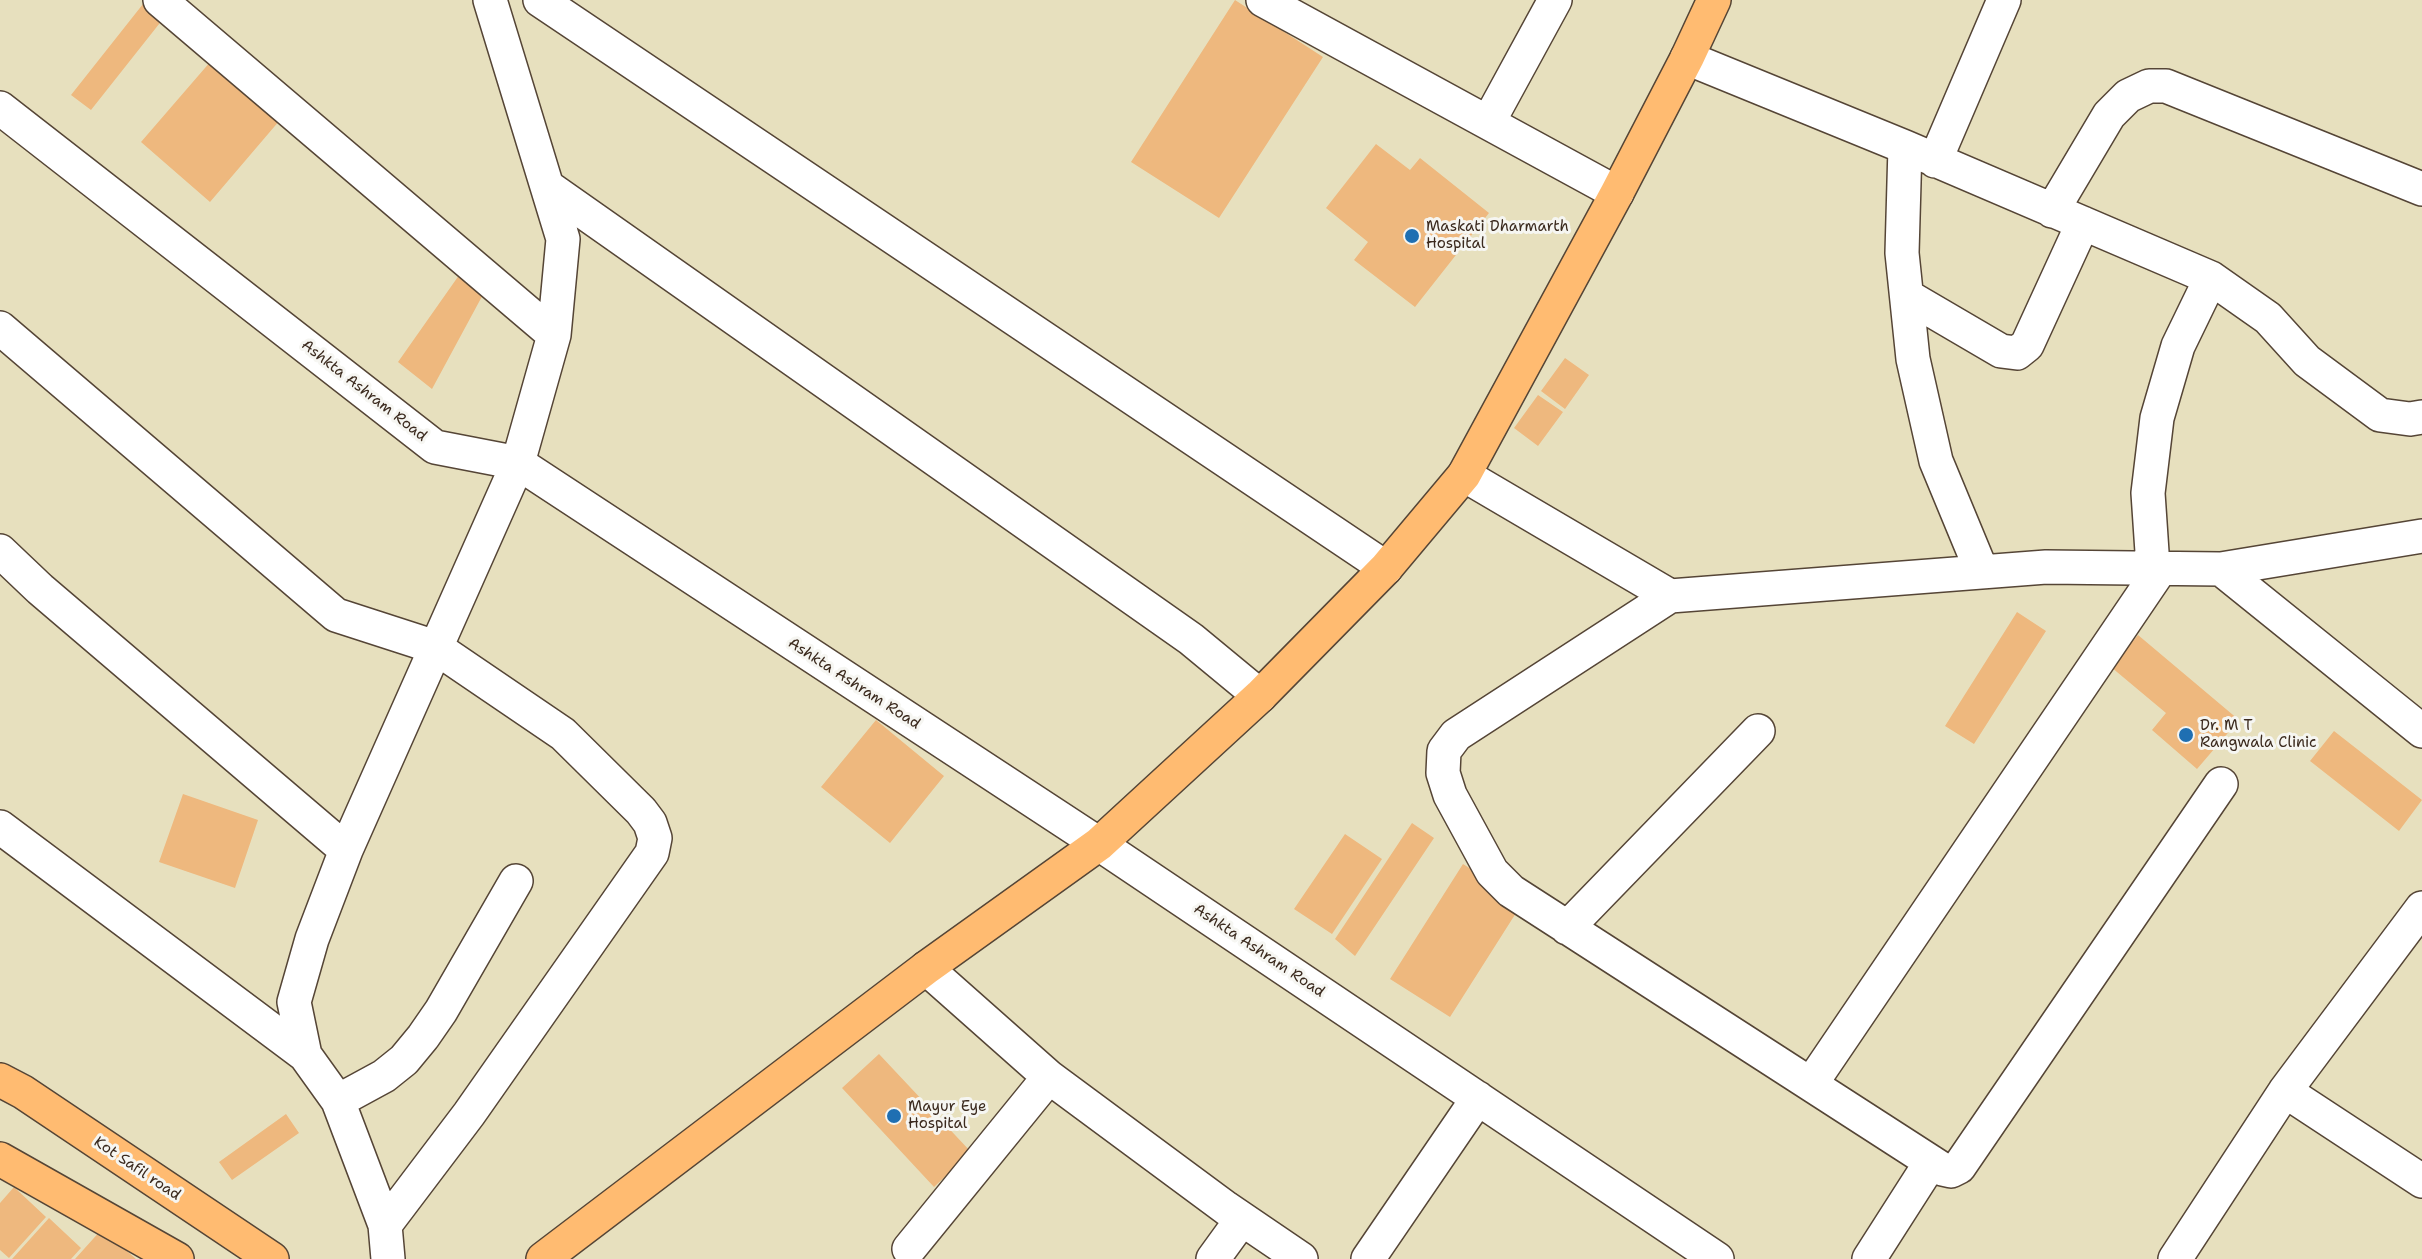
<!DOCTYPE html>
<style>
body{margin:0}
canvas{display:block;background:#e7e0be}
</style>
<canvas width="2422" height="1259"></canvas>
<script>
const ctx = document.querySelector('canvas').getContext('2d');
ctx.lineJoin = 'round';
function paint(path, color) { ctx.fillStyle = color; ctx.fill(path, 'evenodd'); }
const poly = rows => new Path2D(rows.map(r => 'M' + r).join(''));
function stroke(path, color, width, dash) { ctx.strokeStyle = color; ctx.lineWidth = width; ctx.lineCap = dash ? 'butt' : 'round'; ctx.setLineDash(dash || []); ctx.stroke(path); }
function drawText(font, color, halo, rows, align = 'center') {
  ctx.font = font + ' "Shantell Sans",sans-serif'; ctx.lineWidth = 6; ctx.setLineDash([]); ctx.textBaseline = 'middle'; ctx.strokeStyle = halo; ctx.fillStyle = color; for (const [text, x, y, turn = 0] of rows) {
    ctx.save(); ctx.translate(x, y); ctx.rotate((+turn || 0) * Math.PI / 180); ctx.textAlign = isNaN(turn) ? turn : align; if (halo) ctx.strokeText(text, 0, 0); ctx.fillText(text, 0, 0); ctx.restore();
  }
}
paint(poly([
 [1235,0,1323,57,1219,218,1131,162],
 [143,4,163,19,91,110,71,95],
 [211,61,280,120,210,202,141,142],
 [1376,144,1410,170,1420,158,1489,213,1415,307,1354,260,1368,242,1326,208],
 [462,271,486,289,432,389,398,362],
 [1565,358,1589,375,1565,409,1541,391],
 [1538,395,1563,412,1538,446,1514,428],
 [2017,612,2046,631,1974,744,1945,726],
 [2138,635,2239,720,2197,769,2152,730,2166,713,2111,667],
 [876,720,944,776,890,843,821,787],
 [2334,731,2422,800,2399,831,2310,761],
 [183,794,258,820,235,888,159,862],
 [1412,823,1434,838,1355,956,1335,939],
 [1345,834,1382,859,1332,934,1294,909],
 [1463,864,1523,902,1450,1017,1390,979],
 [879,1054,971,1152,934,1187,842,1088],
 [286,1114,299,1133,232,1180,219,1162],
 [14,1187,46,1217,9,1258,0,1250,0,1203],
 [49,1218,81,1248,71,1259,12,1259],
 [102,1229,136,1259,75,1259]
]), '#eeb87e');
const minor = poly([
 [160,0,554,335],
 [540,0,1386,568],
 [1263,0,1617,193],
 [1687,58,1905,147,2211,278,2268,318,2307,361,2380,415,2410,419,2422,417],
 [0,108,435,447,518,463,1099,844,1717,1259],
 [1489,121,1555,0],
 [1905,147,1902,253,1913,359,1936,461,1982,572],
 [1935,161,2004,0],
 [548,187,1191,639,1260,696],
 [2052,211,2109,115,2128,96,2149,86,2166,86,2422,189],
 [1907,296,2001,351,2017,353,2027,345,2083,223],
 [0,328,336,615,435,647,563,734,641,811,650,823,655,838,652,853,469,1114,385,1225],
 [1464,475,1670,596,2046,567,2221,569,2422,536],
 [0,551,40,589,346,850],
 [2153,567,2148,493,2157,418,2178,346,2211,278],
 [2221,569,2422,731],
 [1670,596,1456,735,1444,751,1443,773,1450,795,1492,872,1511,891,1942,1169,1951,1171,1959,1167,2221,784],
 [0,827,305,1055],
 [1567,928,1758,731],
 [926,968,1049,1077,1226,1208,1301,1259],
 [1811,1084,2161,568],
 [2285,1091,2422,1181],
 [338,1101,384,1076,404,1060,423,1037,441,1011,516,881],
 [909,1249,1049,1077],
 [388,1259,385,1225,338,1101,305,1055,294,1002,312,939,346,850,518,463,554,335,563,239,490,0],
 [1213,1259,1242,1219],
 [1368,1259,1478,1098],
 [1869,1259,1931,1162],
 [2175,1259,2285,1091,2422,908]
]);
const major = poly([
 [0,1080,23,1092,272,1259],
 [0,1159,177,1259],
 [543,1259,926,968,1099,844,1260,696,1386,568,1464,475,1617,193,1687,58,1714,0]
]);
stroke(minor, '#554536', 36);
stroke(major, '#554536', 36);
stroke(minor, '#fff', 33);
stroke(major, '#ffbb71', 33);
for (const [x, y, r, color] of [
 [1412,236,8,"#1f6fb2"],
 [2186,735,8,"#1f6fb2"],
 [894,1116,8,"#1f6fb2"]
]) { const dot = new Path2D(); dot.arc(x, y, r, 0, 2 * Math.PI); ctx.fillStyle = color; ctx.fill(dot); stroke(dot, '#f6f6f2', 2); }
drawText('15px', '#3b2a1e', '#f6f6f2', [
 ["Maskati Dharmarth",1426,227],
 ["Hospital",1426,244],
 ["Dr. M T",2200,726],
 ["Rangwala Clinic",2200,743],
 ["Mayur Eye",908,1107],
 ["Hospital",908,1124]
], 'left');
drawText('15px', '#3b2a1e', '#f6f6f2', [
 ["Ashkta Ashram Road",364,391,38],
 ["Ashkta Ashram Road",854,684,33],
 ["Ashkta Ashram Road",1259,951,34],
 ["Kot Safil road",137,1169,34]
]);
</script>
